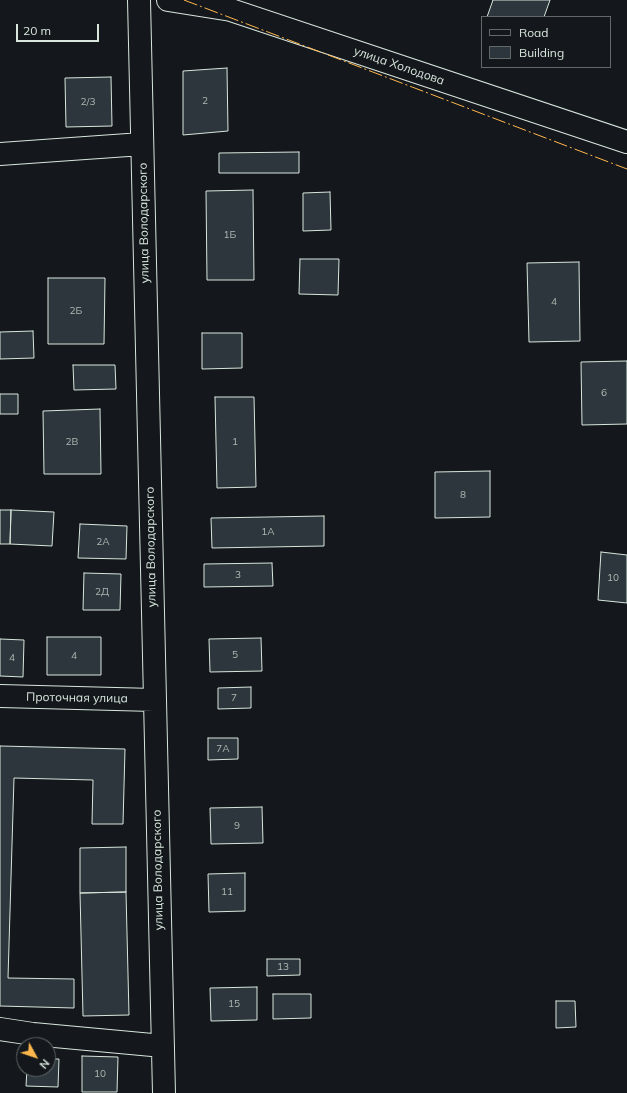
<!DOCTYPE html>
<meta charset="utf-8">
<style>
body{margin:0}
#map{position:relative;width:627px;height:1093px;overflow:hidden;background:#14181c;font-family:Mulish,sans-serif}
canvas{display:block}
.legend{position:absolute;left:481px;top:16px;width:130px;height:52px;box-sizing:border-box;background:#14181c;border:1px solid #626a69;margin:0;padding:5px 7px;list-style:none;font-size:12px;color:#d8e6dc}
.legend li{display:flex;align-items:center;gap:8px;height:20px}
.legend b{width:20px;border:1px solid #626a69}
.north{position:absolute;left:16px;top:1037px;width:40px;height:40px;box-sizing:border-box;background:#14181c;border:1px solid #626a69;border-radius:50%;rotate:130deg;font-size:11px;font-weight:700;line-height:16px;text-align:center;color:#d8e6dc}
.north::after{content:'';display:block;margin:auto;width:14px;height:18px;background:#ffb74d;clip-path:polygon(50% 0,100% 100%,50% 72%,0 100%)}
.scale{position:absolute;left:16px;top:24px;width:83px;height:18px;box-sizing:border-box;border:2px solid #d8e6dc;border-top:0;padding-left:5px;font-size:12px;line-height:14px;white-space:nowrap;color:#d8e6dc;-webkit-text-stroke:3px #14181c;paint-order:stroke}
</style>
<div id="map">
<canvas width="627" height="1093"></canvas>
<ul class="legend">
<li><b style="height:5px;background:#14181c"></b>Road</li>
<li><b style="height:11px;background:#2c363c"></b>Building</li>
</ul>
<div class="north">N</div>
<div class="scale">20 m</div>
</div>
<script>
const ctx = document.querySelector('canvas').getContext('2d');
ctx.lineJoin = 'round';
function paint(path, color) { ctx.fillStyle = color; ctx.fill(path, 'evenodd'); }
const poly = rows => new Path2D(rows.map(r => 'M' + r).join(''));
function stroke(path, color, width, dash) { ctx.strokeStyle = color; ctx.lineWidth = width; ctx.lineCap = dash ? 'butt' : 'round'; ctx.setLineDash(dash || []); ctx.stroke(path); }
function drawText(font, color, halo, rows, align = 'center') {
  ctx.font = font + ' Mulish,sans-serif'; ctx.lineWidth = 3; ctx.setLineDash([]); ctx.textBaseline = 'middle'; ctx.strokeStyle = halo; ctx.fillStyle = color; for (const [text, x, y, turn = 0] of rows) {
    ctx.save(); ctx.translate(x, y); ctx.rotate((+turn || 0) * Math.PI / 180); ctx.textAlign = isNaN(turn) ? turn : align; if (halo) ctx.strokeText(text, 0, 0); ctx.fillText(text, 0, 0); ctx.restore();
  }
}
const building = poly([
 [493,0,550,0,544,17,487,17,493,0],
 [227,68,228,131,183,135,183,71,227,68],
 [111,77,112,126,66,127,65,78,111,77],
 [299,152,299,173,219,173,219,153,299,152],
 [253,190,254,280,207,280,206,191,253,190],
 [330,192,331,230,303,231,303,193,330,192],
 [300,259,339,259,338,295,299,294,300,259],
 [579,262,580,341,529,342,527,263,579,262],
 [48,278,105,278,104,344,48,344,48,278],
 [33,331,34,358,0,359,0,332,33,331],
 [202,333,242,333,242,368,202,369,202,333],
 [627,361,627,424,582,425,581,362,627,361],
 [73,365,115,365,116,389,74,390,73,365],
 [0,394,18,394,18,414,0,414,0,394],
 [215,397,254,397,256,487,217,488,215,397],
 [100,409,101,474,44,474,43,411,100,409],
 [490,471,490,517,435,518,435,472,490,471],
 [0,510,11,510,10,544,0,544,0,510],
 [11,510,54,512,52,546,10,544,11,510],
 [324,516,324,546,212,548,211,518,324,516],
 [80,524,127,526,126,559,78,558,80,524],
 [601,552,627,555,627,603,598,600,601,552],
 [272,563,273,586,204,587,204,564,272,563],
 [84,573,121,574,120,610,83,610,84,573],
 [47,637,101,637,101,675,47,675,47,637],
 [261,638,262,671,210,672,209,639,261,638],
 [0,639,24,640,23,677,0,676,0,639],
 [251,687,251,708,218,709,218,688,251,687],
 [208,738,238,738,238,759,208,760,208,738],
 [0,746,125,749,123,824,92,824,93,780,14,778,8,978,74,979,74,1008,0,1006,0,746],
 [262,807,263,843,211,844,210,808,262,807],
 [126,847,126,892,80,893,80,848,126,847],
 [245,873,245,911,209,912,208,874,245,873],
 [126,892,129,1015,83,1016,80,893,126,892],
 [267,959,300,959,300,975,267,976,267,959],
 [257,987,257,1020,211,1021,210,988,257,987],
 [273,994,311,994,311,1018,273,1019,273,994],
 [556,1001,575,1001,576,1027,556,1028,556,1001],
 [82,1056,118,1057,117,1092,82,1092,82,1056],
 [48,1059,59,1059,58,1087,26,1086,27,1069,48,1069,48,1059]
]);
paint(building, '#2c363c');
stroke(building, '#d8e6dc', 1);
const minor = poly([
 [139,0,164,1093],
 [168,0,231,10,627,142],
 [0,154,142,144],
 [0,696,154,700],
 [0,1029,33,1034,163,1046]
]);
stroke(minor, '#d8e6dc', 24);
stroke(minor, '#14181c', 22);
stroke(poly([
 [184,0,627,169]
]), '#ffb74d', 1, [14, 3, 2, 3]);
drawText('10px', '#adbab4', null, [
 ["2",205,101],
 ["2/3",88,102],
 ["1Б",230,235],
 ["4",554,302],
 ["2Б",76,311],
 ["6",604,393],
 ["2В",72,442],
 ["1",235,442],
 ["8",463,495],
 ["1А",268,532],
 ["2А",103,542],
 ["3",238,575],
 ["10",613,578],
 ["2Д",102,592],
 ["5",235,655],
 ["4",74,656],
 ["4",12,658],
 ["7",234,698],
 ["7А",223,749],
 ["9",237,826],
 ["11",227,892],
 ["13",283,967],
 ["15",234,1004],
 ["10",100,1074]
]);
drawText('12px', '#d8e6dc', '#14181c', [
 ["улица Холодова",399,66,19],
 ["улица Володарского",144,223,-91],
 ["улица Володарского",151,547,-91],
 ["Проточная улица",77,698,1],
 ["улица Володарского",158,870,-91]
]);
</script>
